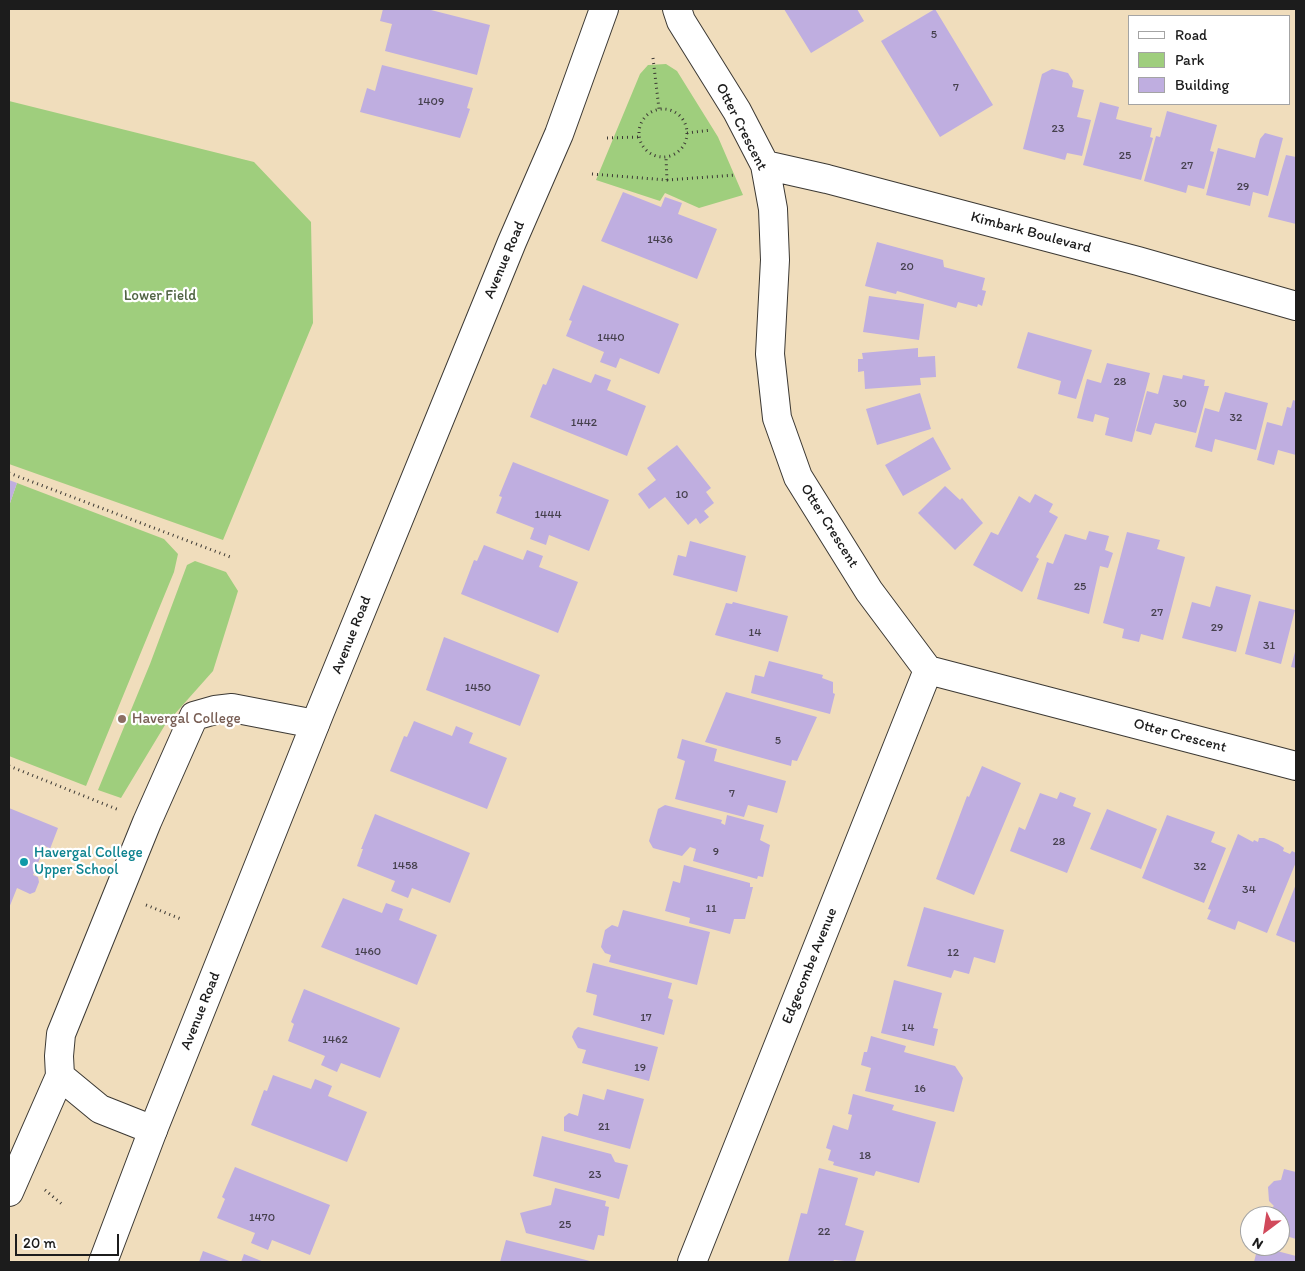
<!DOCTYPE html>
<style>
body{margin:0}
#map{position:relative;width:1305px;height:1271px;overflow:hidden;background:#f0ddbc;font-family:Itim,sans-serif}
canvas{display:block}
.frame{position:absolute;inset:0;border:10px solid #1c1c1c;pointer-events:none}
.legend{position:absolute;left:1128px;top:15px;width:162px;height:90px;box-sizing:border-box;background:#fff;border:1px solid #a4a4a4;margin:0;padding:6px 9px;list-style:none;font-size:15px;color:#1c1c1c}
.legend li{display:flex;align-items:center;gap:10px;height:25px}
.legend b{width:25px;border:1px solid #a4a4a4}
.north{position:absolute;left:1240px;top:1206px;width:50px;height:50px;box-sizing:border-box;background:#fff;border:1px solid #a4a4a4;border-radius:50%;rotate:211deg;font-size:14px;font-weight:700;line-height:20px;text-align:center;color:#1c1c1c}
.north::after{content:'';display:block;margin:auto;width:18px;height:22px;background:#d1495b;clip-path:polygon(50% 0,100% 100%,50% 72%,0 100%)}
.scale{position:absolute;left:15px;top:1234px;width:104px;height:22px;box-sizing:border-box;border:2px solid #1c1c1c;border-top:0;padding-left:6px;font-size:15px;line-height:18px;white-space:nowrap;color:#1c1c1c;-webkit-text-stroke:4px #fff;paint-order:stroke}
</style>
<div id="map">
<canvas width="1305" height="1271"></canvas>
<div class="frame"></div>
<ul class="legend">
<li><b style="height:6px;background:#fff"></b>Road</li>
<li><b style="height:14px;background:#9fce7d"></b>Park</li>
<li><b style="height:14px;background:#bfaee0"></b>Building</li>
</ul>
<div class="north">N</div>
<div class="scale">20 m</div>
</div>
<script>
const ctx = document.querySelector('canvas').getContext('2d');
ctx.lineJoin = 'round';
function paint(path, color) { ctx.fillStyle = color; ctx.fill(path, 'evenodd'); }
const poly = rows => new Path2D(rows.map(r => 'M' + r).join(''));
function stroke(path, color, width, dash) { ctx.strokeStyle = color; ctx.lineWidth = width; ctx.lineCap = dash ? 'butt' : 'round'; ctx.setLineDash(dash || []); ctx.stroke(path); }
function drawText(font, color, halo, rows, align = 'center') {
  ctx.font = font + ' Itim,sans-serif'; ctx.lineWidth = 4.5; ctx.setLineDash([]); ctx.textBaseline = 'middle'; ctx.strokeStyle = halo; ctx.fillStyle = color; for (const [text, x, y, turn = 0] of rows) {
    ctx.save(); ctx.translate(x, y); ctx.rotate((+turn || 0) * Math.PI / 180); ctx.textAlign = isNaN(turn) ? turn : align; if (halo) ctx.strokeText(text, 0, 0); ctx.fillText(text, 0, 0); ctx.restore();
  }
}
paint(poly([
 [666,64,677,71,718,137,743,195,699,208,665,193,660,201,596,180,640,74,648,65],
 [9,101,254,162,311,222,313,323,223,540,9,464],
 [17,483,164,539,178,554,174,572,86,786,9,756,9,506],
 [195,561,226,572,238,591,213,671,165,725,121,798,98,790,150,664,187,565]
]), '#9fce7d');
paint(poly([
 [383,9,427,9,490,25,477,75,385,51,392,24,380,21],
 [784,9,857,9,864,21,811,53],
 [935,9,993,105,940,137,881,41],
 [382,65,473,88,467,108,470,109,460,138,360,112,367,88,375,91],
 [1052,69,1068,73,1073,81,1072,87,1084,90,1077,117,1091,120,1082,156,1067,153,1065,160,1023,149,1042,74],
 [1100,102,1119,107,1116,119,1152,128,1150,137,1153,138,1141,180,1083,165],
 [1167,111,1217,125,1210,151,1214,152,1204,189,1188,185,1186,193,1144,181,1156,136,1160,137],
 [1265,133,1283,138,1268,196,1253,192,1250,206,1206,195,1218,148,1255,158,1260,139],
 [1286,155,1296,157,1296,224,1268,217],
 [623,192,661,207,665,197,682,203,678,214,717,229,697,279,601,241],
 [877,242,943,260,944,267,985,278,982,290,986,291,982,306,978,304,977,307,958,302,956,308,897,291,896,294,865,286],
 [583,285,679,324,659,374,620,358,616,368,600,362,604,352,566,336,572,321,569,320],
 [869,296,924,304,919,340,863,332],
 [1028,332,1092,350,1076,399,1058,394,1061,381,1017,368],
 [918,348,918,357,935,356,936,377,920,378,921,385,865,389,864,371,858,372,858,359,863,359,862,353],
 [1107,363,1150,373,1132,442,1105,435,1109,418,1095,414,1093,422,1077,418,1087,379,1101,383],
 [553,368,591,383,595,374,611,380,607,390,646,406,627,456,530,417,543,384,546,385],
 [1163,375,1182,379,1183,375,1205,380,1204,386,1209,386,1196,433,1155,423,1151,435,1136,431,1147,391,1158,394],
 [1225,392,1268,403,1256,450,1215,439,1212,452,1195,447,1205,408,1219,412],
 [920,393,931,429,877,445,866,409],
 [1293,400,1296,401,1296,455,1278,450,1274,465,1257,460,1267,422,1282,426,1287,407,1291,408],
 [933,437,951,469,903,496,885,465],
 [677,445,711,488,706,492,714,503,704,511,709,517,700,524,696,518,688,525,665,497,649,509,638,494,656,480,647,468],
 [513,462,609,500,589,551,549,535,546,545,530,539,534,528,496,513,502,497,499,496],
 [9,480,17,483,9,506],
 [945,486,960,500,962,498,983,523,955,550,918,513],
 [1035,494,1053,504,1049,512,1058,517,1036,557,1039,559,1022,592,973,565,991,532,998,535,1019,496,1030,503],
 [1089,531,1109,536,1105,550,1113,553,1108,568,1100,566,1089,614,1037,599,1047,562,1053,564,1065,534,1086,540],
 [1127,532,1160,540,1157,549,1185,557,1163,640,1141,634,1139,642,1122,638,1124,629,1103,623],
 [690,541,746,556,737,592,673,575,678,555,686,557],
 [484,545,523,560,527,550,543,556,539,567,578,582,558,633,461,594,474,560,477,561],
 [1216,586,1251,595,1236,652,1182,638,1192,602,1210,607],
 [1259,601,1295,610,1281,664,1245,654],
 [733,602,788,616,778,652,715,635,726,603,732,604],
 [444,637,540,675,520,726,426,690],
 [1296,648,1296,668,1291,667],
 [769,661,823,675,822,678,833,682,833,693,835,694,830,714,751,693,755,675,764,677],
 [726,692,817,717,797,761,792,760,791,766,705,742],
 [414,721,452,736,456,726,473,733,469,743,507,758,487,809,390,771,404,736,407,737],
 [682,739,717,749,714,761,786,781,777,813,748,805,744,817,675,799,685,761,677,758],
 [982,766,1021,783,974,895,936,879,967,796,969,797],
 [1060,792,1076,798,1073,806,1091,813,1067,873,1010,851,1019,827,1025,830,1040,793,1057,799],
 [665,805,722,820,721,823,725,825,727,815,764,825,760,840,770,845,763,877,758,876,757,879,693,861,696,849,690,847,682,856,653,848,649,841,658,809],
 [9,808,58,828,50,849,45,846,33,875,38,877,39,882,35,892,30,894,17,888,9,908],
 [1107,809,1157,829,1141,869,1090,849],
 [375,814,470,853,450,903,412,888,408,898,391,891,395,881,357,866,363,849,361,849],
 [1167,815,1215,832,1211,842,1226,848,1204,903,1142,878],
 [1238,834,1253,842,1254,840,1258,842,1259,838,1264,838,1278,844,1284,848,1283,851,1290,854,1292,851,1296,853,1296,862,1267,933,1238,921,1235,930,1207,919,1211,910,1208,909],
 [684,865,750,883,750,887,753,887,745,919,734,919,730,934,689,923,690,918,665,911,673,881,680,883],
 [1296,884,1296,943,1276,935],
 [343,898,382,913,386,903,403,909,399,920,437,935,417,985,321,947],
 [924,907,1004,930,995,963,974,957,969,974,954,970,951,978,907,966],
 [623,910,710,932,697,985,609,962,611,955,605,953,601,947,605,930,612,925,618,927],
 [593,963,672,983,668,998,673,1000,664,1035,593,1015,597,995,586,992],
 [894,980,942,993,933,1028,938,1029,934,1046,881,1033],
 [304,989,400,1028,380,1078,341,1063,337,1072,321,1065,325,1056,288,1041,294,1024,291,1022],
 [578,1027,658,1047,649,1081,582,1063,586,1050,578,1048,572,1037,574,1031],
 [871,1036,906,1046,904,1052,955,1066,963,1078,954,1112,865,1091,871,1068,861,1065,864,1052,870,1052,867,1052],
 [273,1075,311,1089,315,1079,332,1086,328,1096,367,1112,347,1162,251,1125,264,1090,267,1091],
 [607,1089,644,1099,630,1149,564,1131,564,1117,569,1113,578,1116,583,1094,604,1100],
 [853,1094,894,1105,892,1110,936,1122,919,1183,876,1171,874,1176,833,1165,834,1162,828,1160,831,1150,826,1148,833,1125,848,1130,852,1115,848,1114],
 [542,1136,611,1154,615,1162,628,1165,619,1199,533,1176],
 [235,1167,330,1205,310,1255,272,1240,268,1250,251,1243,255,1233,217,1218,225,1199,222,1197],
 [819,1168,858,1178,845,1225,864,1231,855,1262,834,1260,833,1262,788,1262,801,1213,807,1214],
 [1284,1169,1296,1172,1296,1239,1280,1234,1280,1216,1268,1216,1270,1209,1274,1206,1269,1201,1268,1187,1274,1181,1281,1180],
 [555,1188,606,1201,605,1206,609,1207,604,1236,598,1235,594,1250,526,1233,520,1213,551,1205],
 [506,1240,590,1261,590,1262,500,1262],
 [1258,1246,1296,1256,1296,1262,1254,1262],
 [203,1251,232,1262,199,1262],
 [244,1254,264,1262,241,1262]
]), '#bfaee0');
const minor = poly([
 [677,9,681,21,737,111,765,165,773,209,775,260,770,354,777,418,798,477,869,591,928,670,1296,766],
 [765,165,827,179,1138,261,1296,306],
 [60,1076,100,1109,153,1130],
 [9,1192,60,1076,59,1056,61,1034,147,822,194,716,215,710,232,708,315,724],
 [692,1262,928,670]
]);
const major = poly([
 [103,1262,153,1130,320,712,512,242,559,134,604,9]
]);
stroke(minor, '#3c3934', 30);
stroke(major, '#3c3934', 30);
stroke(poly([
 [653,58,659,109],
 '639 133a24 24 0 1 1 48 0a24 24 0 1 1-48 0Z',
 [687,133,711,130],
 [607,138,639,137],
 [592,174,667,180,666,157],
 [667,180,736,175],
 [9,473,233,558],
 [9,766,119,810],
 [146,905,181,919],
 [45,1190,63,1205]
]), '#3c3934', 3, [1, 4]);
stroke(minor, '#fff', 28);
stroke(major, '#fff', 28);
for (const [x, y, r, color] of [
 [122,719,5,"#8d6e63"],
 [24,862,5,"#0f9aa8"]
]) { const dot = new Path2D(); dot.arc(x, y, r, 0, 2 * Math.PI); ctx.fillStyle = color; ctx.fill(dot); stroke(dot, '#fff', 2); }
drawText('12px', '#45404d', null, [
 ["5",934,35],
 ["7",956,88],
 ["1409",431,102],
 ["23",1058,129],
 ["25",1125,156],
 ["27",1187,166],
 ["29",1243,187],
 ["1436",660,240],
 ["20",907,267],
 ["1440",611,338],
 ["28",1120,382],
 ["30",1180,404],
 ["32",1236,418],
 ["1442",584,423],
 ["10",682,495],
 ["1444",548,515],
 ["25",1080,587],
 ["27",1157,613],
 ["29",1217,628],
 ["14",755,633],
 ["31",1269,646],
 ["1450",478,688],
 ["5",778,741],
 ["7",732,794],
 ["28",1059,842],
 ["9",716,852],
 ["1458",405,866],
 ["32",1200,867],
 ["34",1249,890],
 ["11",711,909],
 ["1460",368,952],
 ["12",953,953],
 ["17",646,1018],
 ["14",908,1028],
 ["1462",335,1040],
 ["19",640,1068],
 ["16",920,1089],
 ["21",604,1127],
 ["18",865,1156],
 ["23",595,1175],
 ["1470",262,1218],
 ["25",565,1225],
 ["22",824,1232]
]);
drawText('15px', '#1c1c1c', '#fff', [
 ["Otter Crescent",741,127,63],
 ["Kimbark Boulevard",1031,233,15],
 ["Avenue Road",505,260,-67],
 ["Otter Crescent",829,526,58],
 ["Avenue Road",352,635,-68],
 ["Otter Crescent",1180,736,15],
 ["Edgecombe Avenue",810,966,-68],
 ["Avenue Road",201,1011,-68]
]);
drawText('15px', '#506343', '#fff', [
 ["Lower Field",160,296]
]);
drawText('15px', '#785e54', '#fff', [
 ["Havergal College",132,719]
], 'left');
drawText('15px', '#0d838f', '#fff', [
 ["Havergal College",34,853],
 ["Upper School",34,870]
], 'left');
</script>
